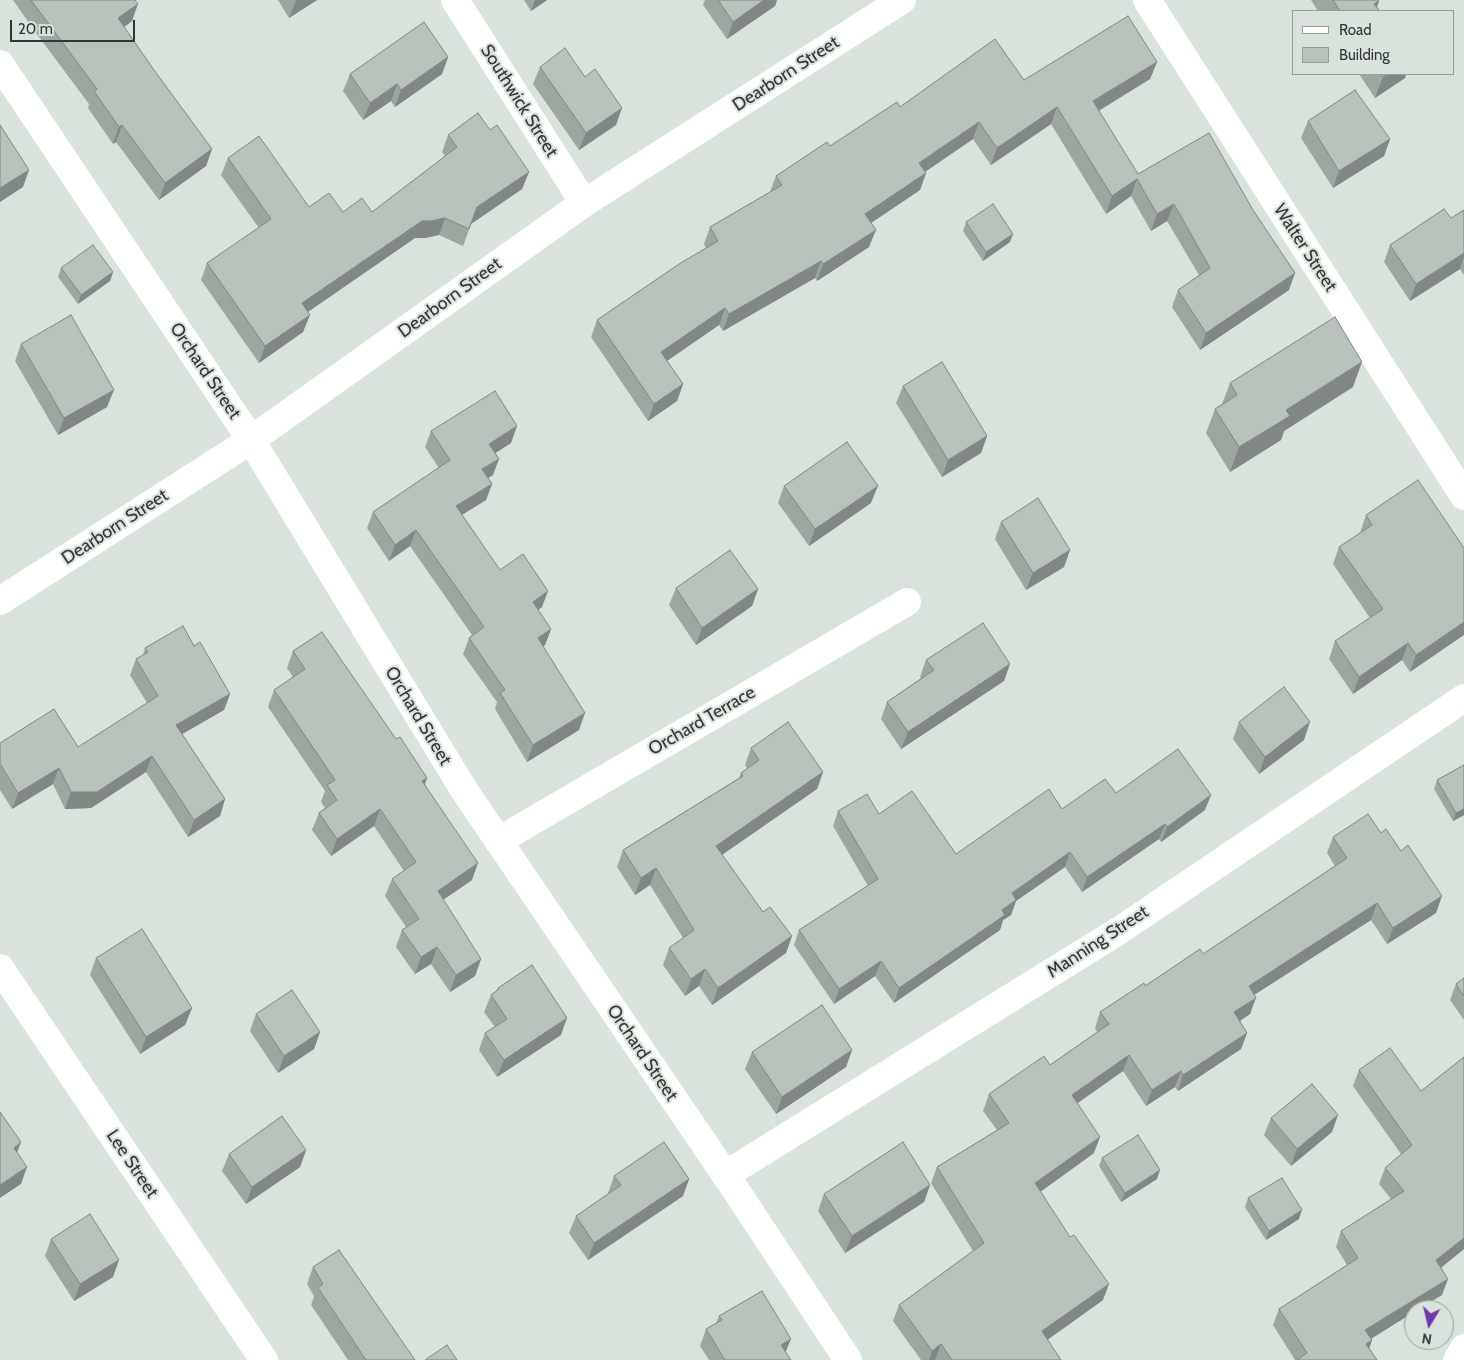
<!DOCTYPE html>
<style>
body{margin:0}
#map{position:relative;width:1464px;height:1360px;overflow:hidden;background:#dae3db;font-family:Cabin,sans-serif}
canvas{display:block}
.legend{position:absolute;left:1292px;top:10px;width:162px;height:65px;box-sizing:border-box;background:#dae3db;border:1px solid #979e98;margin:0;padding:6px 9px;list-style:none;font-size:15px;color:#333734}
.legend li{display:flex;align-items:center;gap:10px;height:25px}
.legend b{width:25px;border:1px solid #979e98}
.north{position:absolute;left:1404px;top:1300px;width:50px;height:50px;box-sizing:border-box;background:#dae3db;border:1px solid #979e98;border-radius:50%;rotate:189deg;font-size:14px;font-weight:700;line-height:20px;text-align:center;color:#333734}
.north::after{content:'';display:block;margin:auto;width:18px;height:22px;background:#6e39b0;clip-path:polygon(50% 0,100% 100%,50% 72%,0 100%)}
.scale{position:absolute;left:10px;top:20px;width:125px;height:22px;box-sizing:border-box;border:2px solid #333734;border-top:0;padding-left:6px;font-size:15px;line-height:18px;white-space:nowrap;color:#333734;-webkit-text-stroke:4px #dae3db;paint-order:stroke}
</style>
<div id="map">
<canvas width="1464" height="1360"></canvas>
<ul class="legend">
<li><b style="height:6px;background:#fff"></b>Road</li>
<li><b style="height:14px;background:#b8c1ba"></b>Building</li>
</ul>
<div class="north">N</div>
<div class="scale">20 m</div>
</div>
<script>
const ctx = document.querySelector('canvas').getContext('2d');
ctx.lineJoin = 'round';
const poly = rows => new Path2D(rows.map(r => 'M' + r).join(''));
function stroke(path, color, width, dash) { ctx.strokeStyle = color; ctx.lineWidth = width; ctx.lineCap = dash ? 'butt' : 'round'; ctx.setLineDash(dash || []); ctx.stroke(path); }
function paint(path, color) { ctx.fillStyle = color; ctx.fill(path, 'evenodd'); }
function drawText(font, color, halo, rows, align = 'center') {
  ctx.font = font + ' Cabin,sans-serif'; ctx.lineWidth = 4; ctx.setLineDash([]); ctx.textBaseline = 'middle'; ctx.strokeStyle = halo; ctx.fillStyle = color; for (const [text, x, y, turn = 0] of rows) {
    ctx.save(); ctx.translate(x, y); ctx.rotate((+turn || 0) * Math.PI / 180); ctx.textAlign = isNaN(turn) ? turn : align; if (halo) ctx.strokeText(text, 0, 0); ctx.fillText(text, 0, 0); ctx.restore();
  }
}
stroke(poly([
 [455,0,584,203],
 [1147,0,1464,496],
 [0,64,251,440,464,790,735,1189,848,1360],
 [0,601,251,440,584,203,902,0],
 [498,841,907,602],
 [0,968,264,1360],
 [725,1175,1120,930,1464,698],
 [1457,1360,1464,1348]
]), '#fff', 28);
paint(poly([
 [13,0,135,0,132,21,124,27,154,70,212,149,206,166,159,200,116,142,113,144,88,108,89,104,36,33],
 [278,0,317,0,289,18],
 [524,0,547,0,531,11],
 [705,0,777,0,775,6,727,39,703,5],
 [1311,0,1378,0,1379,1,1377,7,1380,11,1318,11],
 [448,57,442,74,395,107,391,101,363,120,343,91,350,74],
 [1157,62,1150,79,1099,111,1138,174,1289,290,1200,350,1172,307,1178,290,1199,275,1167,221,1151,231,1131,196,1106,214,1051,124,991,165,973,139,925,172,926,173,920,190,871,223,869,247,817,281,815,278,723,331,719,325,667,361,683,384,677,401,648,421,591,337,597,320,706,248,704,244,710,227,770,192,776,176,900,107,1024,80],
 [540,67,616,125,579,150,533,84],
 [1359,74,1406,74,1405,78,1375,98],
 [1308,121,1390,139,1384,156,1333,188,1301,138],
 [490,130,529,172,522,189,471,224,463,246,439,235,425,238,415,238,308,312,303,332,259,363,201,280,207,263,259,228,221,175,228,158,309,207,343,212,372,212,445,156,442,152,448,135],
 [1464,210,1464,275,1460,269,1410,301,1384,262,1390,245,1451,218],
 [966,222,1010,242,983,261,963,231],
 [61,268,113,272,110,281,78,304,58,277],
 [21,344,107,407,58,435,15,361],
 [1230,383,1353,387,1284,431,1281,440,1230,472,1206,433,1215,409,1222,404],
 [903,386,987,436,981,453,942,477,896,403],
 [431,431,511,443,495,453,493,475,488,478,492,484,486,500,462,515,500,570,542,607,538,610,551,629,545,645,543,647,579,730,527,762,495,709,497,702,463,654,469,638,472,635,410,546,389,561,367,528,373,512,439,468,425,447],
 [784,486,871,503,809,546,778,503],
 [1366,515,1464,548,1410,672,1402,660,1353,694,1329,659,1335,641,1370,618,1333,564,1339,547,1360,533],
 [1001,522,1070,550,1064,567,1026,590,995,539],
 [676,588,758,589,752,606,696,645,669,605],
 [194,646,230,694,224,710,182,734,225,799,220,816,188,837,146,772,91,808,65,809,53,784,12,809,0,790,0,743,78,747,147,703,130,675,136,659,143,655,145,648],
 [293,651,396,739,427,778,425,784,472,880,443,900,481,959,475,976,450,992,431,964,415,974,396,947,402,930,406,927,385,896,392,879,404,871,374,826,331,856,312,830,319,813,325,808,321,802,325,791,268,707,274,690,293,677,287,668],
 [926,660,1004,681,901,749,881,719,887,702,921,678,920,677],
 [1239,722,1304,740,1259,774,1233,739],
 [751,748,823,772,817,789,722,855,763,912,792,936,786,953,712,1005,699,986,685,996,663,965,669,948,683,938,650,885,635,895,617,867,623,850,739,778,741,773,747,768,745,765],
 [1464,765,1464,815,1453,821,1434,789,1437,780],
 [1116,793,1205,810,1161,842,1159,839,1082,892,1065,867,1016,901,1011,915,1003,920,1000,930,894,1003,875,976,834,1004,794,945,799,930,868,886,833,826,838,811,879,814,956,854,1062,809],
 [1333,837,1436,913,1387,944,1371,920,1254,995,1250,1014,1240,1021,1247,1033,1241,1049,1178,1091,1175,1087,1146,1106,1123,1071,1078,1103,1094,1153,1040,1192,1103,1300,1047,1340,1061,1360,921,1360,893,1321,899,1305,973,1251,931,1183,937,1167,997,1130,983,1111,989,1094,1050,1065,1097,1032,1095,1028,1100,1012,1145,986,1203,954,1335,866,1327,853],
 [96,958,192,1008,185,1025,140,1054,90,975],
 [1464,978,1464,1020,1450,1000,1456,984],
 [498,988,561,1035,497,1077,479,1050,485,1033,495,1027,484,1012,491,995,496,991],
 [256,1014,320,1032,314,1049,278,1073,250,1031],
 [852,1050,846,1067,776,1114,745,1069,752,1052],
 [1464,1057,1464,1249,1441,1268,1442,1295,1414,1310,1414,1312,1371,1339,1372,1340,1369,1348,1377,1360,1295,1360,1273,1325,1279,1309,1347,1265,1336,1247,1341,1231,1391,1199,1379,1184,1385,1168,1401,1154,1353,1086,1359,1070,1421,1091],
 [1271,1118,1332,1132,1291,1166,1264,1135],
 [306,1150,300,1167,246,1204,222,1171,229,1154],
 [1102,1158,1157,1179,1121,1202,1099,1166],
 [614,1176,689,1179,683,1196,588,1260,569,1233,576,1216,608,1194,608,1193],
 [930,1185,924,1202,845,1253,818,1211,824,1194],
 [1248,1198,1299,1219,1266,1240,1245,1207],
 [51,1239,113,1277,74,1301,45,1256],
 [313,1267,415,1360,348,1360,311,1305,314,1296,307,1284],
 [719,1316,786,1352,791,1360,709,1360,700,1346,706,1329,716,1323]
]), '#9ea6a0');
paint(poly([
 [297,0,317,0,289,18,296,1],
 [535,0,547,0,531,11],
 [764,0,777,0,775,6,727,39,733,22],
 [1379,1,1375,11,1374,4],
 [138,4,132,21,112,36,118,18],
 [448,57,442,74,395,107,401,90],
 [1157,62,1150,79,1086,118,1093,101],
 [1388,74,1406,74,1405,78,1375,98,1383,77],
 [397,84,391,101,363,120,370,103],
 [1057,107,1051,124,991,165,997,148],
 [622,108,616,125,579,150,586,133],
 [979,122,973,139,913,180,919,163],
 [122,125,116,142,113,144,119,127],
 [1390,139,1384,156,1333,188,1339,171],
 [212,149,206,166,159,200,165,183],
 [29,170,23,187,0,202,0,188],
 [529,172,522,189,471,224,477,207],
 [926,173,920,190,859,231,865,214],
 [1137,179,1131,196,1106,214,1112,196],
 [1174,204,1167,221,1151,231,1157,214],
 [445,218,439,235,425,238,415,238,296,320,302,303,422,221],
 [876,230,869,247,817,281,823,264],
 [1013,234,1010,242,983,261,986,252],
 [1464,253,1464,257,1460,269,1410,301,1416,284],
 [821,261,815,278,723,331,729,314],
 [113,272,110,281,78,304,81,295],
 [1295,273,1289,290,1200,350,1206,333],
 [725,308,719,325,655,369,661,352],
 [310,315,303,332,259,363,265,346],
 [1362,362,1353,387,1284,431,1281,440,1230,472,1239,447,1286,410],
 [683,384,677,401,648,421,654,404],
 [114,390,107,407,58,435,64,418],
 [517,426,511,443,483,461,489,444],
 [987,436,981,453,942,477,948,460],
 [499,459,493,475,477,485,482,469],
 [492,484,486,500,450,522,456,506],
 [878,486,871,503,809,546,815,529],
 [416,530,410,546,389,561,395,545],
 [1070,550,1064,567,1026,590,1033,573],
 [758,589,752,606,696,645,702,628],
 [548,591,542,607,527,618,533,602],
 [1464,622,1464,635,1410,672,1416,655],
 [551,629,545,645,532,654,538,638],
 [1408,643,1402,660,1353,694,1359,677],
 [1010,664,1004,681,901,749,908,732],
 [230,694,224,710,170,741,176,725],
 [585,713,579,730,527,762,533,745],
 [1310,722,1304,740,1259,774,1265,757],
 [152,756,146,772,91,808,65,809,71,792],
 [59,768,53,784,12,809,18,793],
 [823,772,817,789,710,863,716,846],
 [427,778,421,795,422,781],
 [1211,795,1205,810,1161,842,1167,827],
 [225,799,220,816,188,837,194,820],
 [380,809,374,826,331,856,337,839],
 [1464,809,1464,815,1453,821,1456,813],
 [1165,824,1159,839,1082,892,1087,877],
 [1070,852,1065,867,1016,901,1011,915,1003,920,1000,930,894,1003,899,988,1012,893],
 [478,863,472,880,431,908,438,891],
 [656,868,650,885,635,895,641,878],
 [1442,896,1436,913,1387,944,1393,928],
 [1377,903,1371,920,1243,1002,1249,986],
 [792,936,786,953,712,1005,718,988],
 [437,947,431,964,415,974,421,957],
 [481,959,475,976,450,992,456,975],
 [881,961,875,976,834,1004,839,989],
 [705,969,699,986,685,996,691,979],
 [1256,998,1250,1014,1228,1029,1234,1012],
 [192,1008,185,1025,140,1054,146,1037],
 [567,1018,561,1035,497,1077,504,1060],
 [320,1032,314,1049,278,1073,284,1056],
 [1247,1033,1241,1049,1178,1091,1183,1075],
 [852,1050,846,1067,776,1114,782,1097],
 [1129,1055,1123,1071,1066,1111,1072,1095],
 [1181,1071,1175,1087,1146,1106,1152,1090],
 [1338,1115,1332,1132,1291,1166,1297,1149],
 [1100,1137,1094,1153,1029,1200,1035,1183],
 [21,1142,15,1159,14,1148],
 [306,1150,300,1167,246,1204,252,1187],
 [27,1167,21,1184,0,1198,0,1185],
 [1160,1170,1157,1179,1121,1202,1125,1193],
 [689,1179,683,1196,588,1260,594,1243],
 [930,1185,924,1202,845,1253,852,1236],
 [1302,1210,1299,1219,1266,1240,1269,1231],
 [1464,1238,1464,1249,1430,1276,1436,1260],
 [119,1260,113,1277,74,1301,80,1284],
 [1448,1279,1442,1295,1417,1310,1414,1310,1414,1312,1359,1346,1365,1330],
 [1109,1284,1103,1300,1036,1348,1042,1331],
 [791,1339,784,1356,781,1345],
 [1372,1340,1366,1357,1366,1344],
 [941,1344,935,1360,929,1360,932,1351]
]), '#818782');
const building = poly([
 [31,0,135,0,138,4,118,18,154,70,212,149,165,183,122,125,119,127,94,91,97,89,31,0],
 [718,0,764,0,733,22,718,0],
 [1333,0,1378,0,1379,1,1374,4,1380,11,1340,11,1333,0],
 [1128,16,1157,62,1093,101,1138,174,1209,133,1253,210,1295,273,1206,333,1178,290,1210,268,1174,204,1157,214,1137,179,1112,196,1057,107,997,148,979,122,919,163,926,173,865,214,876,230,823,264,821,261,729,314,725,308,661,352,683,384,654,404,597,320,679,264,718,241,710,227,782,185,776,176,827,142,830,146,897,102,900,107,995,39,1024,80,1128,16],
 [424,22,448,57,401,90,397,84,370,103,350,74,424,22],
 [565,48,585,77,595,69,622,108,586,133,540,67,565,48],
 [1381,74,1388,74,1383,77,1381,74],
 [1355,90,1390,139,1339,171,1308,121,1355,90],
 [478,113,490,130,497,125,529,172,477,207,469,229,445,218,431,221,422,221,302,303,310,315,265,346,207,263,271,219,228,158,259,136,309,207,329,193,343,212,362,198,372,212,457,147,448,135,478,113],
 [0,125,29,170,0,188,0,125],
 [993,204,1013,234,986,252,966,222,993,204],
 [1444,209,1451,218,1464,210,1464,253,1416,284,1390,245,1444,209],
 [93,245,113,272,81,295,61,268,93,245],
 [71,315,114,390,64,418,21,344,71,315],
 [1335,317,1362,362,1286,410,1290,416,1239,447,1215,409,1237,395,1230,383,1335,317],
 [942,362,987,436,948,460,903,386,942,362],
 [495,391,517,426,489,444,499,459,482,469,492,484,456,506,500,570,523,554,548,591,533,602,551,629,538,638,585,713,533,745,500,693,505,690,469,638,484,627,416,530,395,545,373,512,450,460,431,431,495,391],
 [847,442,878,486,815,529,784,486,847,442],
 [1418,480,1464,548,1464,622,1416,655,1408,643,1359,677,1335,641,1383,609,1339,547,1372,525,1366,515,1418,480],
 [1038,498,1070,550,1033,573,1001,522,1038,498],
 [730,550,758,589,702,628,676,588,730,550],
 [983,623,1010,664,908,732,887,702,934,670,926,660,983,623],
 [183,626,194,646,200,642,230,694,176,725,225,799,194,820,152,756,97,792,71,792,59,768,18,793,0,764,0,743,54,709,78,747,158,696,136,659,148,652,145,648,183,626],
 [322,632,396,739,400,737,427,778,422,781,478,863,438,891,481,959,456,975,437,947,421,957,402,930,419,919,392,879,416,862,380,809,337,839,319,813,337,800,327,785,335,780,274,690,305,669,293,651,322,632],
 [1284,687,1310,722,1265,757,1239,722,1284,687],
 [788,722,823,772,716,846,763,912,770,907,792,936,718,988,705,969,691,979,669,948,694,930,656,868,641,878,623,850,743,776,741,773,759,760,751,748,788,722],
 [1178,749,1211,795,1167,827,1165,824,1087,877,1070,852,1012,893,1016,900,1002,910,1005,915,899,988,881,961,839,989,799,930,878,879,838,811,867,794,879,814,912,791,956,854,1049,789,1062,809,1105,779,1116,793,1178,749],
 [1464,765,1464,809,1456,813,1437,780,1464,765],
 [1368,814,1381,833,1386,829,1401,851,1408,845,1442,896,1393,928,1377,903,1249,986,1256,998,1234,1012,1247,1033,1183,1075,1181,1071,1152,1090,1129,1055,1072,1095,1100,1137,1035,1183,1070,1237,1074,1235,1109,1284,1042,1331,1061,1360,952,1360,941,1344,932,1351,899,1305,984,1243,937,1167,1009,1123,989,1094,1044,1056,1050,1065,1109,1024,1100,1012,1144,983,1145,986,1200,949,1203,954,1347,858,1333,837,1368,814],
 [142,929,192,1008,146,1037,96,958,142,929],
 [532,965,567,1018,504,1060,485,1033,507,1019,491,995,499,989,498,988,532,965],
 [1464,978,1464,996,1456,984,1464,978],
 [292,990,320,1032,284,1056,256,1014,292,990],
 [822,1005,852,1050,782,1097,752,1052,822,1005],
 [1390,1048,1421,1091,1464,1057,1464,1238,1436,1260,1448,1279,1365,1330,1372,1340,1366,1344,1377,1360,1297,1360,1307,1353,1279,1309,1358,1258,1341,1231,1404,1191,1385,1168,1412,1145,1359,1070,1390,1048],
 [1312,1084,1338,1115,1297,1149,1271,1118,1312,1084],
 [0,1112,21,1142,14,1148,27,1167,0,1185,0,1112],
 [282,1116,306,1150,252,1187,229,1154,282,1116],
 [1138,1135,1160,1170,1125,1193,1102,1158,1138,1135],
 [664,1142,689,1179,594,1243,576,1216,621,1185,614,1176,664,1142],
 [903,1142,930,1185,852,1236,824,1194,903,1142],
 [1282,1178,1302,1210,1269,1231,1248,1198,1282,1178],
 [90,1214,119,1260,80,1284,51,1239,90,1214],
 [339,1250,415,1360,366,1360,318,1288,323,1284,313,1267,339,1250],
 [762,1291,791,1339,781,1345,791,1360,725,1360,706,1329,722,1320,719,1316,762,1291],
 [447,1345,457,1360,425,1360,447,1345]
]);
paint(building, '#b8c1ba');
stroke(building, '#818782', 1);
drawText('18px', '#333734', '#dae3db', [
 ["Dearborn Street",786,74,-33],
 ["Southwick Street",519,101,58],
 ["Walter Street",1305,248,57],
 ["Dearborn Street",450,298,-36],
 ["Orchard Street",205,371,56],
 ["Dearborn Street",115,527,-33],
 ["Orchard Street",418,716,59],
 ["Orchard Terrace",702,721,-30],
 ["Manning Street",1098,942,-33],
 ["Orchard Street",642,1053,56],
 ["Lee Street",132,1164,56]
]);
</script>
